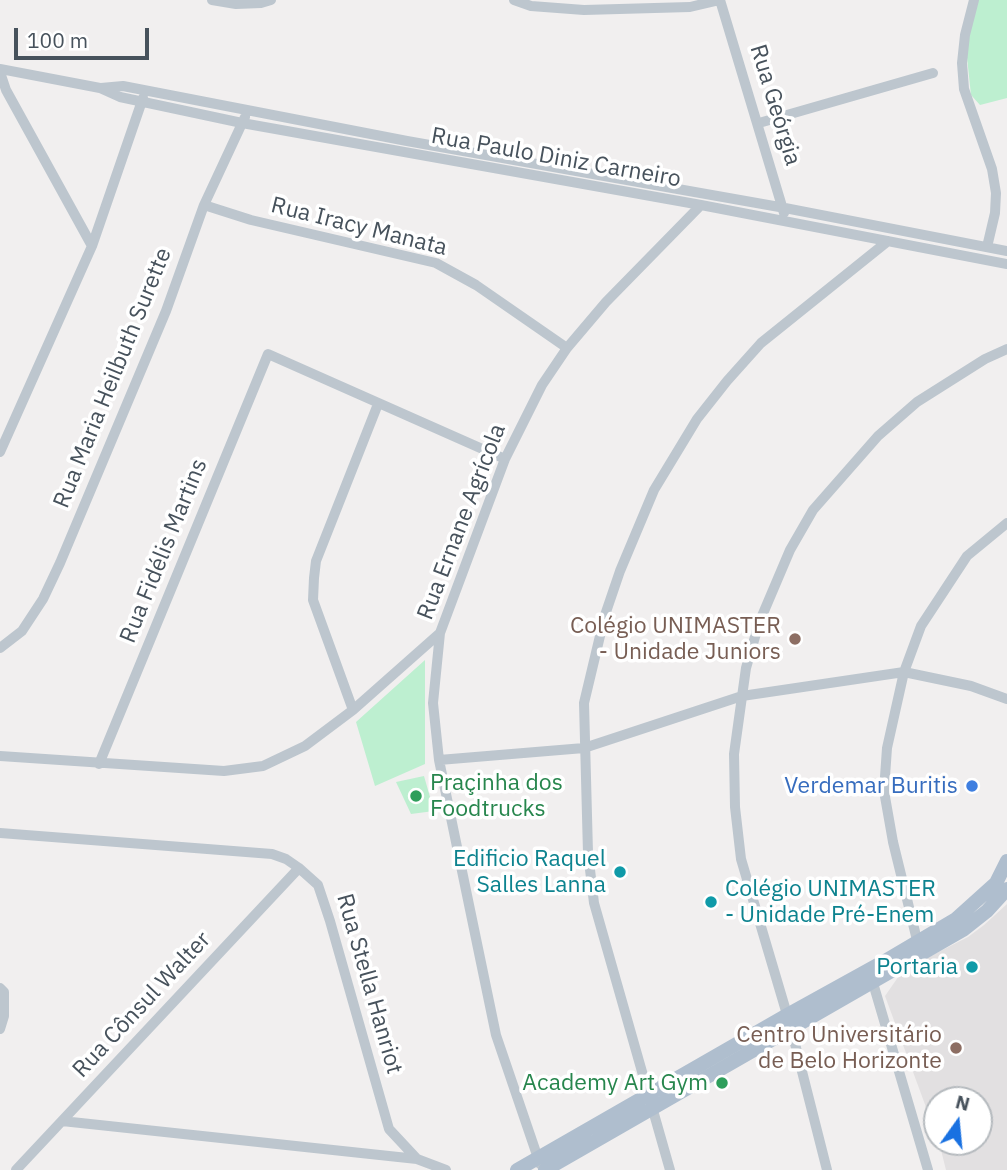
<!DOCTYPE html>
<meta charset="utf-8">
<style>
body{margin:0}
#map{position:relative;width:1007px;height:1170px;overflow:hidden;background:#f1efef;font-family:"IBM Plex Sans",sans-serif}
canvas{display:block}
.north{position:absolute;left:923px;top:1086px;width:70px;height:70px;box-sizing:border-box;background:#fff;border:2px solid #b5babe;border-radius:50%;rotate:15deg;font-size:19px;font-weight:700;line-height:28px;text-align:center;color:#47525c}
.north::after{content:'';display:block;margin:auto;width:24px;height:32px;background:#1971e1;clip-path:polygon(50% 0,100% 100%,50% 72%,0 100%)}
.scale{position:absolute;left:14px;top:28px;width:135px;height:32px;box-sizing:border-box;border:4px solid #47525c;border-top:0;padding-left:9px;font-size:21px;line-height:24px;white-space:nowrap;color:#47525c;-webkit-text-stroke:5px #fff;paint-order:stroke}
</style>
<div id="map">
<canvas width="1007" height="1170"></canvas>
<div class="north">N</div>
<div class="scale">100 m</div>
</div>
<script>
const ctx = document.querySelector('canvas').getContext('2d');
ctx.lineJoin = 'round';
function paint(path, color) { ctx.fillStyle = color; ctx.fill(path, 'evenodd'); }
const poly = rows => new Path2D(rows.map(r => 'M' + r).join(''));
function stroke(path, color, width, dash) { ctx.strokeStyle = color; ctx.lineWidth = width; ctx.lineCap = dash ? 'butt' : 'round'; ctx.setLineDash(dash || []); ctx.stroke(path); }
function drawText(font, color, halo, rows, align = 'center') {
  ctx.font = font + ' "IBM Plex Sans",sans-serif'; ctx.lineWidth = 7; ctx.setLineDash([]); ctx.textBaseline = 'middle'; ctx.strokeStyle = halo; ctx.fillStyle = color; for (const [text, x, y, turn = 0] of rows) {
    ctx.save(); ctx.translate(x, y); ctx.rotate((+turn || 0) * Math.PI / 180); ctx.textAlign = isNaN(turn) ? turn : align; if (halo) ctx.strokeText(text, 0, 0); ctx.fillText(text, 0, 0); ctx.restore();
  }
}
paint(poly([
 [1007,904,1007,1170,946,1170,939,1142,979,1142,979,1100,937,1100,937,1137,885,996,903,970,968,937,984,925]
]), '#e2e0e1');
paint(poly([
 [975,0,1007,0,1007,98,980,105,971,95,966,48],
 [425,660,425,764,375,786,356,722],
 [424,776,434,811,411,814,396,782]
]), '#bdefd0');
stroke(poly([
 [212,0,236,4,261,3,271,0],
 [514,0,531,6,584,10,690,7,720,0],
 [720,0,784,213],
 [974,0,965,35,962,63,964,89,992,169,996,193,995,213,987,247],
 [0,69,100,88,120,97,242,123,701,205,1007,264],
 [0,72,6,90,92,246],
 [101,88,123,86,407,141,785,208,1007,251],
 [759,123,933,73],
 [204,205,251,220,436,263,476,285,567,348],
 [0,452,92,246,143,98],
 [0,648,22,631,43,599,60,563,166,311,204,205,245,117],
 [353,710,313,600,314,578,316,561,378,404],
 [0,756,224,771,263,766,305,746,353,710,440,633],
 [439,760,584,748,742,696,904,672,971,686,1007,699],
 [99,764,268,354,505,459],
 [0,833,272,854,286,859,299,868,318,885,330,921,389,1129,417,1159],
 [917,940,893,842,884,791,887,748,904,672,921,626,967,556,1007,523],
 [873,983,928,1170],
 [0,988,4,992,4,1016,0,1029],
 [62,1121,417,1159,446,1170],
 [540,1164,496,1035,439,760,433,703,440,633,505,459,542,385,567,348,606,302,701,205],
 [16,1170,299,868],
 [670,1170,594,903,588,853,584,703,605,615,620,571,654,490,697,419,727,381,761,343,888,241],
 [827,1170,791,1028,741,859,735,807,734,754,746,668,759,623,790,550,813,510,878,436,917,402,985,359,1007,349]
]), '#bdc6ce', 10);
stroke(poly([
 [517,1170,787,1015,885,961,956,919,996,883,1007,861],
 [545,1170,963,930,987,911,1007,889]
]), '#afbece', 14);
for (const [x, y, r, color] of [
 [795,639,7,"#8d6e63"],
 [972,786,7,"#3f7fe0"],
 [416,796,7,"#2e9e5b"],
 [620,872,7,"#0f9aa8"],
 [711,902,7,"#0f9aa8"],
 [972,967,7,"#0f9aa8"],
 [956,1048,7,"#8d6e63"],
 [722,1083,7,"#2e9e5b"]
]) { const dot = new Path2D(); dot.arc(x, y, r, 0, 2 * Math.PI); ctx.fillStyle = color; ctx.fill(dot); stroke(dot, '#fff', 2.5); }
drawText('23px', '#47525c', '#fff', [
 ["Rua Geórgia",775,105,73],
 ["Rua Paulo Diniz Carneiro",556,158,10],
 ["Rua Iracy Manata",359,227,14],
 ["Rua Maria Heilbuth Surette",113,378,-68],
 ["Rua Ernane Agrícola",462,522,-69],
 ["Rua Fidélis Martins",164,551,-68],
 ["Rua Stella Hanriot",369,984,74],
 ["Rua Cônsul Walter",142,1005,-47]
]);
drawText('23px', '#785e54', '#fff', [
 ["Colégio UNIMASTER",781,626],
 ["- Unidade Juniors",781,652],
 ["Centro Universitário",942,1035],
 ["de Belo Horizonte",942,1061]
], 'right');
drawText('23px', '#27864d', '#fff', [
 ["Praçinha dos",430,783],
 ["Foodtrucks",430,809],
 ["Academy Art Gym",708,1083,"right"]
], 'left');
drawText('23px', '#366cbe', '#fff', [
 ["Verdemar Buritis",958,786]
], 'right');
drawText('23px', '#0d838f', '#fff', [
 ["Edificio Raquel",606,859],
 ["Salles Lanna",606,885],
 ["Colégio UNIMASTER",725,889,"left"],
 ["- Unidade Pré-Enem",725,915,"left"],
 ["Portaria",958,967]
], 'right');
</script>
